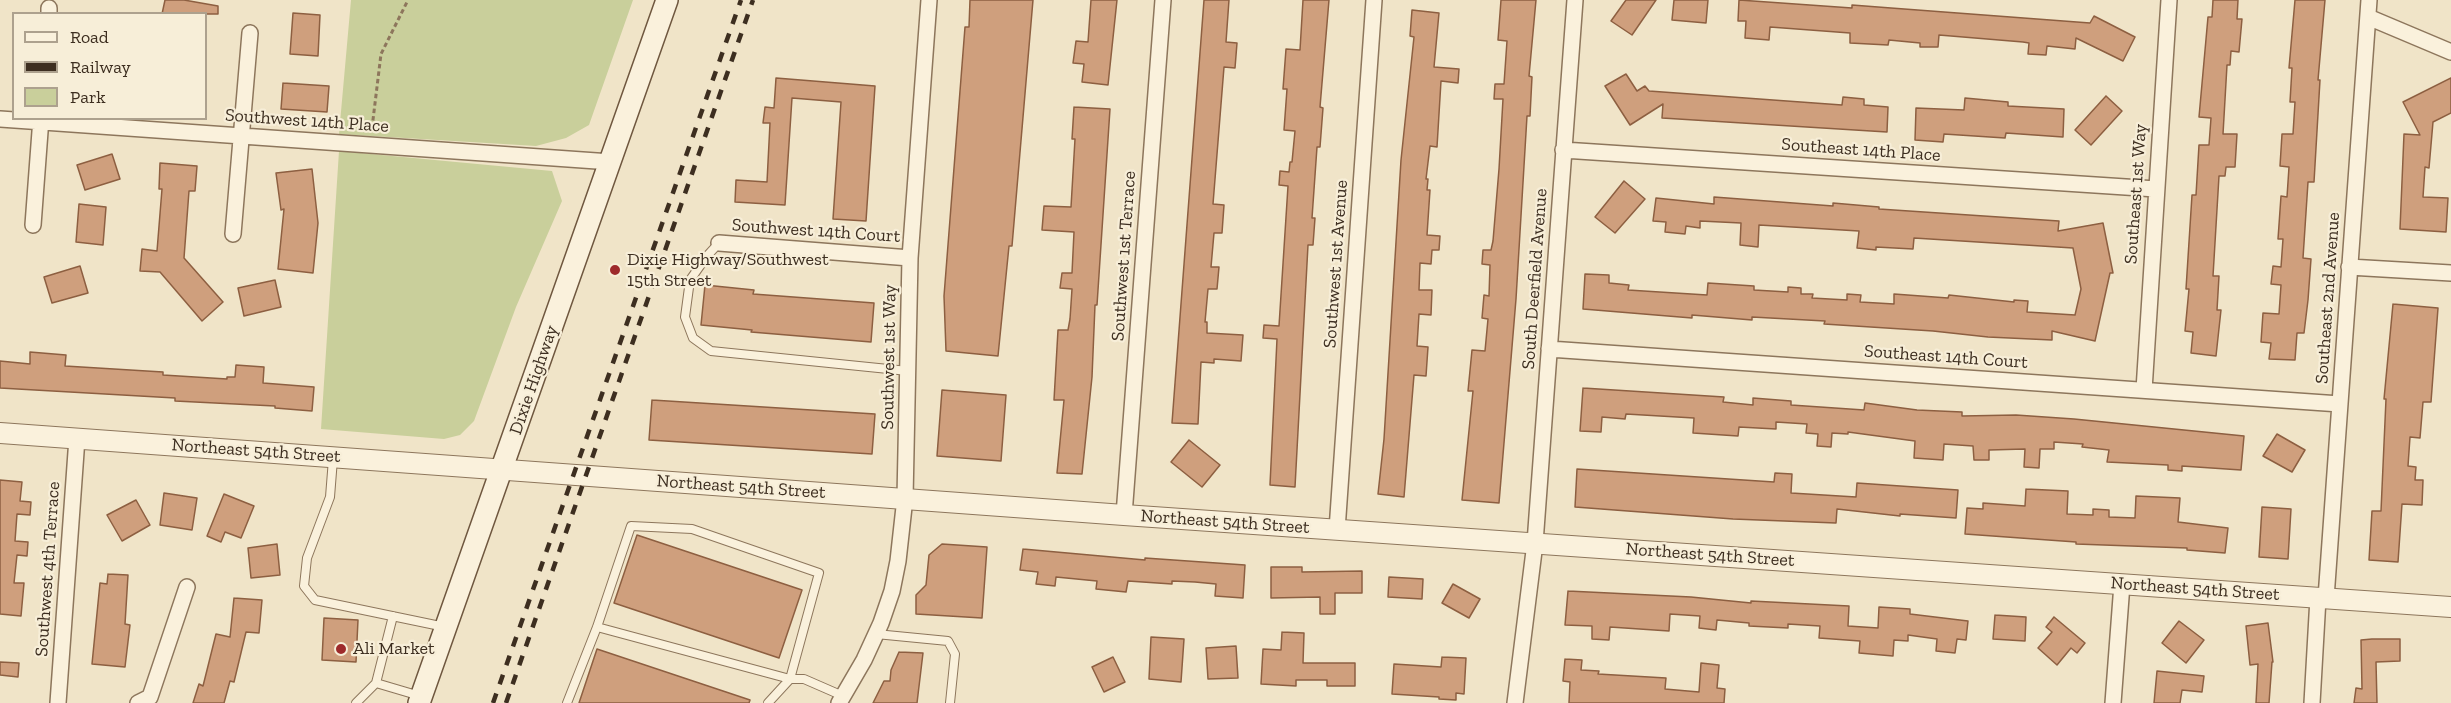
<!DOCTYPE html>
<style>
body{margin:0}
#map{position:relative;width:2451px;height:703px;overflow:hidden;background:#f0e4c8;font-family:"Zilla Slab",serif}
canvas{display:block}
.legend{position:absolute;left:12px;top:12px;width:195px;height:108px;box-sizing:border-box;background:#f7eed8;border:2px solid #ada18e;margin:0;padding:8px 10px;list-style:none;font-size:18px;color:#3d2e20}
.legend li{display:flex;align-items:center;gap:12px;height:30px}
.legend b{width:30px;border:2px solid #ada18e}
</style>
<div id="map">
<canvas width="2451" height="703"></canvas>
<ul class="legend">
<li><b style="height:8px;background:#faf1dc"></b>Road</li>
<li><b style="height:8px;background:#3d2e20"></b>Railway</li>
<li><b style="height:16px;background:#c9cf9b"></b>Park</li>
</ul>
</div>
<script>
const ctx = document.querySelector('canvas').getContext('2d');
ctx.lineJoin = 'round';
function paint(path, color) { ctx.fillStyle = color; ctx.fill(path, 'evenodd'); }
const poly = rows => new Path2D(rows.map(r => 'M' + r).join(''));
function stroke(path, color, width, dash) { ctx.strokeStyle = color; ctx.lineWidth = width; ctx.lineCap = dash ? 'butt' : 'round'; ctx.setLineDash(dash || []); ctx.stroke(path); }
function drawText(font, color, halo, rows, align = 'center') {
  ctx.font = font + ' "Zilla Slab",serif'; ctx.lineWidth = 4.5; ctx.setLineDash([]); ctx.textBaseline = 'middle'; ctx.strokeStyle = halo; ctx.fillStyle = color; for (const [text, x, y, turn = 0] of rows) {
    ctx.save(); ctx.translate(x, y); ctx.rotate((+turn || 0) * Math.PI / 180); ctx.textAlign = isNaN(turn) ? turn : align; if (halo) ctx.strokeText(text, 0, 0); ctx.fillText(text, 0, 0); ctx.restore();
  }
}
paint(poly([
 [351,0,633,0,589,125,566,138,536,146,339,134],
 [339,151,552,171,562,201,516,307,474,421,460,435,444,439,321,429]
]), '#c9cf9b');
const building = poly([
 [165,0,184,0,218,6,218,14,162,14,165,0],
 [970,0,1033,0,1012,246,1009,246,998,356,946,351,944,296,965,27,969,27,970,0],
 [1091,0,1117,0,1108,85,1082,82,1084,64,1073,63,1076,41,1088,42,1091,0],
 [1204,0,1229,0,1226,42,1237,43,1235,68,1224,67,1213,204,1224,205,1222,233,1214,233,1211,267,1219,267,1217,289,1208,289,1205,322,1207,322,1207,333,1243,335,1241,361,1214,359,1214,363,1201,362,1198,424,1172,423,1204,0],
 [1303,0,1329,0,1320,107,1323,108,1320,147,1317,147,1312,218,1315,218,1313,245,1308,245,1295,487,1270,485,1277,339,1263,338,1264,325,1279,326,1288,186,1279,185,1280,171,1289,172,1290,162,1292,162,1295,131,1284,130,1287,89,1283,89,1286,49,1300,50,1303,0],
 [1501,0,1536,0,1529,76,1532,77,1530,116,1527,116,1516,299,1499,503,1462,500,1473,391,1468,391,1472,350,1485,351,1488,319,1482,318,1484,295,1489,296,1490,265,1482,264,1483,250,1491,250,1493,241,1499,169,1503,99,1494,99,1495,84,1504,84,1507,41,1498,40,1501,0],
 [1626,0,1656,0,1632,35,1611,21,1626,0],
 [1674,0,1708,0,1706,23,1672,20,1674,0],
 [1739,0,1852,8,1852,5,1891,8,2090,23,2094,16,2135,37,2123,61,2076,38,2075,49,2047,46,2046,55,2028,54,2029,43,2023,42,1939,35,1938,47,1920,47,1920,43,1889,40,1888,45,1850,43,1850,33,1770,27,1769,40,1745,38,1746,21,1738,21,1739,0],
 [2213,0,2238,0,2237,19,2242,19,2239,52,2231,51,2230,65,2227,65,2223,134,2237,134,2235,167,2226,167,2225,176,2219,176,2213,276,2219,276,2217,310,2221,310,2216,356,2191,353,2193,332,2185,331,2189,289,2186,289,2192,195,2196,195,2199,145,2209,145,2211,118,2199,117,2208,17,2212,17,2213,0],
 [2295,0,2325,0,2318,80,2320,80,2314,182,2308,182,2303,258,2311,259,2308,300,2304,333,2297,333,2295,360,2269,359,2271,343,2261,342,2263,313,2279,314,2281,285,2271,284,2273,266,2281,267,2283,239,2278,239,2281,196,2287,197,2289,167,2280,166,2282,134,2293,134,2295,102,2290,102,2292,68,2289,68,2295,0],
 [1412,10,1439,13,1434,67,1459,69,1458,83,1441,81,1437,147,1430,146,1426,179,1428,179,1427,190,1430,190,1427,235,1440,236,1439,250,1432,250,1431,264,1420,263,1419,290,1432,290,1431,315,1419,314,1417,346,1428,347,1426,376,1414,375,1404,497,1378,494,1384,439,1401,160,1414,37,1410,36,1412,10],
 [293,13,320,15,318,56,290,54,293,13],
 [1626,74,1637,91,1645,86,1649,91,1842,105,1843,97,1864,99,1864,105,1888,107,1887,132,1662,118,1663,104,1630,125,1605,86,1626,74],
 [776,78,875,86,866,221,833,219,841,102,792,98,785,205,735,202,736,180,767,182,770,123,763,123,765,107,774,108,776,78],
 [2451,78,2451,113,2433,122,2429,168,2425,167,2423,197,2448,198,2446,232,2400,229,2404,134,2420,135,2403,102,2451,78],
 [283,83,329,86,327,112,281,109,283,83],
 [2106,96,2122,111,2091,145,2075,130,2106,96],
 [1965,98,2008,102,2008,106,2064,109,2063,137,2006,133,2005,138,1944,134,1943,142,1915,140,1916,108,1964,110,1965,98],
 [1074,107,1110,109,1097,305,1095,305,1092,377,1082,474,1057,473,1064,400,1054,400,1058,330,1068,330,1070,319,1072,289,1060,288,1062,273,1072,273,1074,232,1042,230,1044,206,1071,207,1075,139,1072,139,1074,107],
 [112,154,120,179,85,190,77,165,112,154],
 [160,163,197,166,195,191,189,191,184,258,223,302,202,321,160,272,140,271,142,249,157,251,162,189,159,189,160,163],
 [312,169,318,223,313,273,278,269,284,209,281,210,276,173,312,169],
 [1624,181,1645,199,1615,233,1595,217,1624,181],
 [1714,197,1833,206,1833,203,1879,207,1879,209,2059,221,2058,231,2103,223,2113,273,2110,273,2095,341,2052,331,2052,340,1988,337,1933,331,1824,324,1825,321,1752,317,1752,320,1692,315,1692,318,1583,309,1585,274,1609,275,1609,283,1629,285,1628,290,1707,295,1708,283,1754,286,1754,290,1788,292,1788,287,1801,288,1801,294,1813,294,1812,298,1847,300,1847,294,1861,295,1860,302,1894,304,1894,294,1948,298,1949,295,2014,302,2014,300,2028,301,2027,312,2075,315,2081,289,2073,248,1914,238,1913,249,1876,247,1876,250,1857,248,1859,231,1759,225,1758,247,1740,245,1741,223,1700,221,1700,228,1686,226,1685,234,1665,232,1666,222,1653,221,1656,198,1714,204,1714,197],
 [79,204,106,207,103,245,76,242,79,204],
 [80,266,88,293,52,303,44,277,80,266],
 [275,280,281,307,244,316,238,288,275,280],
 [705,285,754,290,753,294,874,303,871,342,751,332,752,330,701,325,705,285],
 [2393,304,2438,308,2431,402,2423,402,2420,438,2410,437,2408,466,2416,467,2415,480,2423,480,2422,505,2402,504,2398,562,2369,560,2372,511,2381,511,2386,399,2384,399,2393,304],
 [30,352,66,355,65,366,163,372,163,375,227,379,227,377,235,377,236,365,264,367,263,383,314,387,312,411,275,408,275,406,175,401,175,398,0,388,0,361,30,364,30,352],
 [1583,388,1724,397,1723,402,1753,405,1753,398,1791,401,1791,405,1864,410,1865,403,1917,410,1962,412,1962,416,2016,415,2074,419,2244,436,2241,470,2182,466,2182,471,2168,470,2168,465,2107,462,2109,450,2082,447,2083,444,2054,442,2054,449,2040,449,2039,468,2024,467,2025,449,1989,450,1989,460,1974,460,1973,446,1944,444,1943,460,1914,458,1915,441,1848,432,1848,434,1832,433,1831,447,1817,446,1818,434,1806,433,1807,424,1776,422,1776,429,1739,427,1738,436,1693,433,1694,418,1626,414,1625,419,1602,417,1601,432,1580,431,1583,388],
 [942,390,1006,395,1001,461,937,456,942,390],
 [652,400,875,414,872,454,649,440,652,400],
 [2277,434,2305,450,2292,472,2263,456,2277,434],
 [1189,440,1220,465,1202,487,1171,462,1189,440],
 [1577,469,1774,482,1775,473,1792,474,1791,493,1856,497,1857,483,1958,490,1956,518,1900,514,1900,516,1837,509,1836,523,1733,519,1575,507,1577,469],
 [0,480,22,482,20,501,31,502,30,515,17,514,15,541,28,542,27,556,17,555,14,583,24,583,21,616,0,614,0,480],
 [2026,489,2068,491,2067,514,2093,515,2093,509,2109,510,2109,517,2135,518,2136,496,2180,498,2178,522,2228,528,2225,553,2187,550,2187,548,2076,544,2076,542,1965,534,1967,508,1983,509,1983,503,2025,506,2026,489],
 [164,493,197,498,192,530,160,525,164,493],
 [224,494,254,506,241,538,225,532,221,542,207,536,224,494],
 [136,500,150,525,122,541,107,515,136,500],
 [2262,507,2291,509,2288,559,2259,557,2262,507],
 [637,535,802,590,779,658,614,603,637,535],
 [277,544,280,575,251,578,248,548,277,544],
 [942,544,987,547,982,618,916,614,916,595,926,585,929,555,942,544],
 [1023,549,1145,560,1145,558,1245,565,1243,598,1215,596,1216,584,1195,582,1172,581,1172,584,1128,581,1126,592,1096,589,1097,581,1056,577,1055,586,1036,584,1038,572,1020,570,1023,549],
 [1271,567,1302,567,1302,572,1362,571,1362,593,1335,593,1335,614,1320,614,1320,597,1271,598,1271,567],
 [108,574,128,575,125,624,130,625,125,667,92,664,100,583,107,584,108,574],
 [1389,577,1423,579,1422,599,1388,597,1389,577],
 [1453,584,1480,599,1469,618,1442,603,1453,584],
 [1568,591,1691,597,1751,603,1751,601,1849,606,1848,626,1878,628,1879,607,1910,609,1910,614,1968,621,1966,640,1957,639,1955,653,1936,651,1937,639,1908,635,1908,641,1894,640,1893,656,1859,653,1860,641,1819,638,1820,626,1788,624,1788,628,1749,626,1749,623,1717,620,1716,630,1699,628,1700,616,1670,614,1669,631,1610,627,1609,640,1592,639,1592,626,1565,625,1568,591],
 [234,598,262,600,259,633,246,632,234,682,230,681,224,703,193,703,199,684,203,686,216,634,230,637,234,598],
 [1995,615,2026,617,2025,641,1993,639,1995,615],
 [2054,617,2085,643,2077,653,2071,648,2057,665,2038,648,2052,632,2046,627,2054,617],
 [324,618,358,620,356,662,322,660,324,618],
 [2179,621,2204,640,2186,663,2162,643,2179,621],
 [2268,623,2273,662,2272,662,2269,703,2256,703,2258,664,2250,665,2246,626,2268,623],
 [1282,632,1304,633,1303,663,1355,663,1355,686,1327,686,1327,680,1296,680,1296,686,1261,684,1263,649,1281,650,1282,632],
 [1151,637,1184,639,1181,682,1149,679,1151,637],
 [2372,639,2400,639,2400,661,2376,662,2377,703,2354,703,2356,688,2362,689,2361,640,2372,639],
 [1236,646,1238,678,1208,679,1206,648,1236,646],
 [597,649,750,700,749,703,579,703,597,649],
 [899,652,923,653,917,703,873,703,884,681,890,681,891,670,899,652],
 [1113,657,1125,682,1104,692,1092,667,1113,657],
 [1442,657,1466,658,1464,694,1456,693,1456,700,1439,699,1439,697,1392,694,1394,664,1441,667,1442,657],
 [1565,659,1582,660,1581,670,1599,671,1598,674,1666,678,1665,689,1699,692,1701,663,1719,665,1717,688,1725,689,1724,703,1569,703,1570,682,1563,681,1565,659],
 [0,662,19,663,18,677,0,675,0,662],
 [2157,671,2204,676,2202,692,2182,690,2180,703,2154,703,2157,671]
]);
paint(building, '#cf9f7d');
stroke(building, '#8d5f41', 1.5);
const service = poly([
 [719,243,707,256,690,280,685,317,693,338,711,351,908,371],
 [333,459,330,497,307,558,304,586,315,600,445,627],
 [393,616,376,683,420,696],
 [597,627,790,679,768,703],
 [876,634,948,641,955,654,950,703],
 [356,703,376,683],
 [567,703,597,627,631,526,692,529,819,573,790,679,804,679,843,696]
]);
const minor = poly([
 [49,14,49,8],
 [2368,17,2451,52],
 [0,119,611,162],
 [1563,150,2156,189],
 [33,225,41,118],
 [233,234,250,33],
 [719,243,910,258],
 [2349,267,2451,273],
 [1549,349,2340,404],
 [2144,390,2169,0],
 [1124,515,1163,0],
 [1337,530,1374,0],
 [2326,598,2369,0],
 [58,703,77,438],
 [138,703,150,697,187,587],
 [839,703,864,660,881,623,892,591,898,561,905,498,910,258,929,0],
 [1515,703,1535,543,1575,0],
 [2113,703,2122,584],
 [2312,703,2318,598]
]);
const tertiary = poly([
 [0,433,1124,515,2451,607]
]);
const secondary = poly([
 [419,703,667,0]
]);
stroke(service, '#8d765c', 10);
stroke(minor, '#8d765c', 18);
stroke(tertiary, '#8d765c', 22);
stroke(secondary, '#6f573f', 24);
stroke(poly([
 [372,128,381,54,408,0]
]), '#8d765c', 3, [4.5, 3]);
stroke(service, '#faf1dc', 8);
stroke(minor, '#faf1dc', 15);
stroke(tertiary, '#faf1dc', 20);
stroke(secondary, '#faf1dc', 21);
stroke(poly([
 [493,703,741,0],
 [506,703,753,0]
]), '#3d2e20', 4.5, [10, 10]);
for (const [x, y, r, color] of [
 [615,270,6,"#9e2a2b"],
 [341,649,6,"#9e2a2b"]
]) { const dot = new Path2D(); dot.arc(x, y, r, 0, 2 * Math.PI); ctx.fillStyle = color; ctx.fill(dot); stroke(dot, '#f7eed8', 2); }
drawText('18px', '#3d2e20', '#f7eed8', [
 ["Southwest 14th Place",307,121,4],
 ["Southeast 14th Place",1861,150,4],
 ["Southeast 1st Way",2136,194,-86],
 ["Southwest 14th Court",816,231,4],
 ["Southwest 1st Terrace",1124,256,-86],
 ["Southwest 1st Avenue",1336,264,-86],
 ["South Deerfield Avenue",1535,279,-86],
 ["Southeast 2nd Avenue",2328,298,-86],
 ["Southwest 1st Way",889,357,-89],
 ["Southeast 14th Court",1946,357,4],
 ["Dixie Highway",534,380,-71],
 ["Northeast 54th Street",256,451,4],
 ["Northeast 54th Street",741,487,4],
 ["Northeast 54th Street",1225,522,4],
 ["Northeast 54th Street",1710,555,4],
 ["Southwest 4th Terrace",48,569,-86],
 ["Northeast 54th Street",2195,589,4]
]);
drawText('18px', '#3d2e20', '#f7eed8', [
 ["Dixie Highway/Southwest",627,260],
 ["15th Street",627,281],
 ["Ali Market",353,649]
], 'left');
</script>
